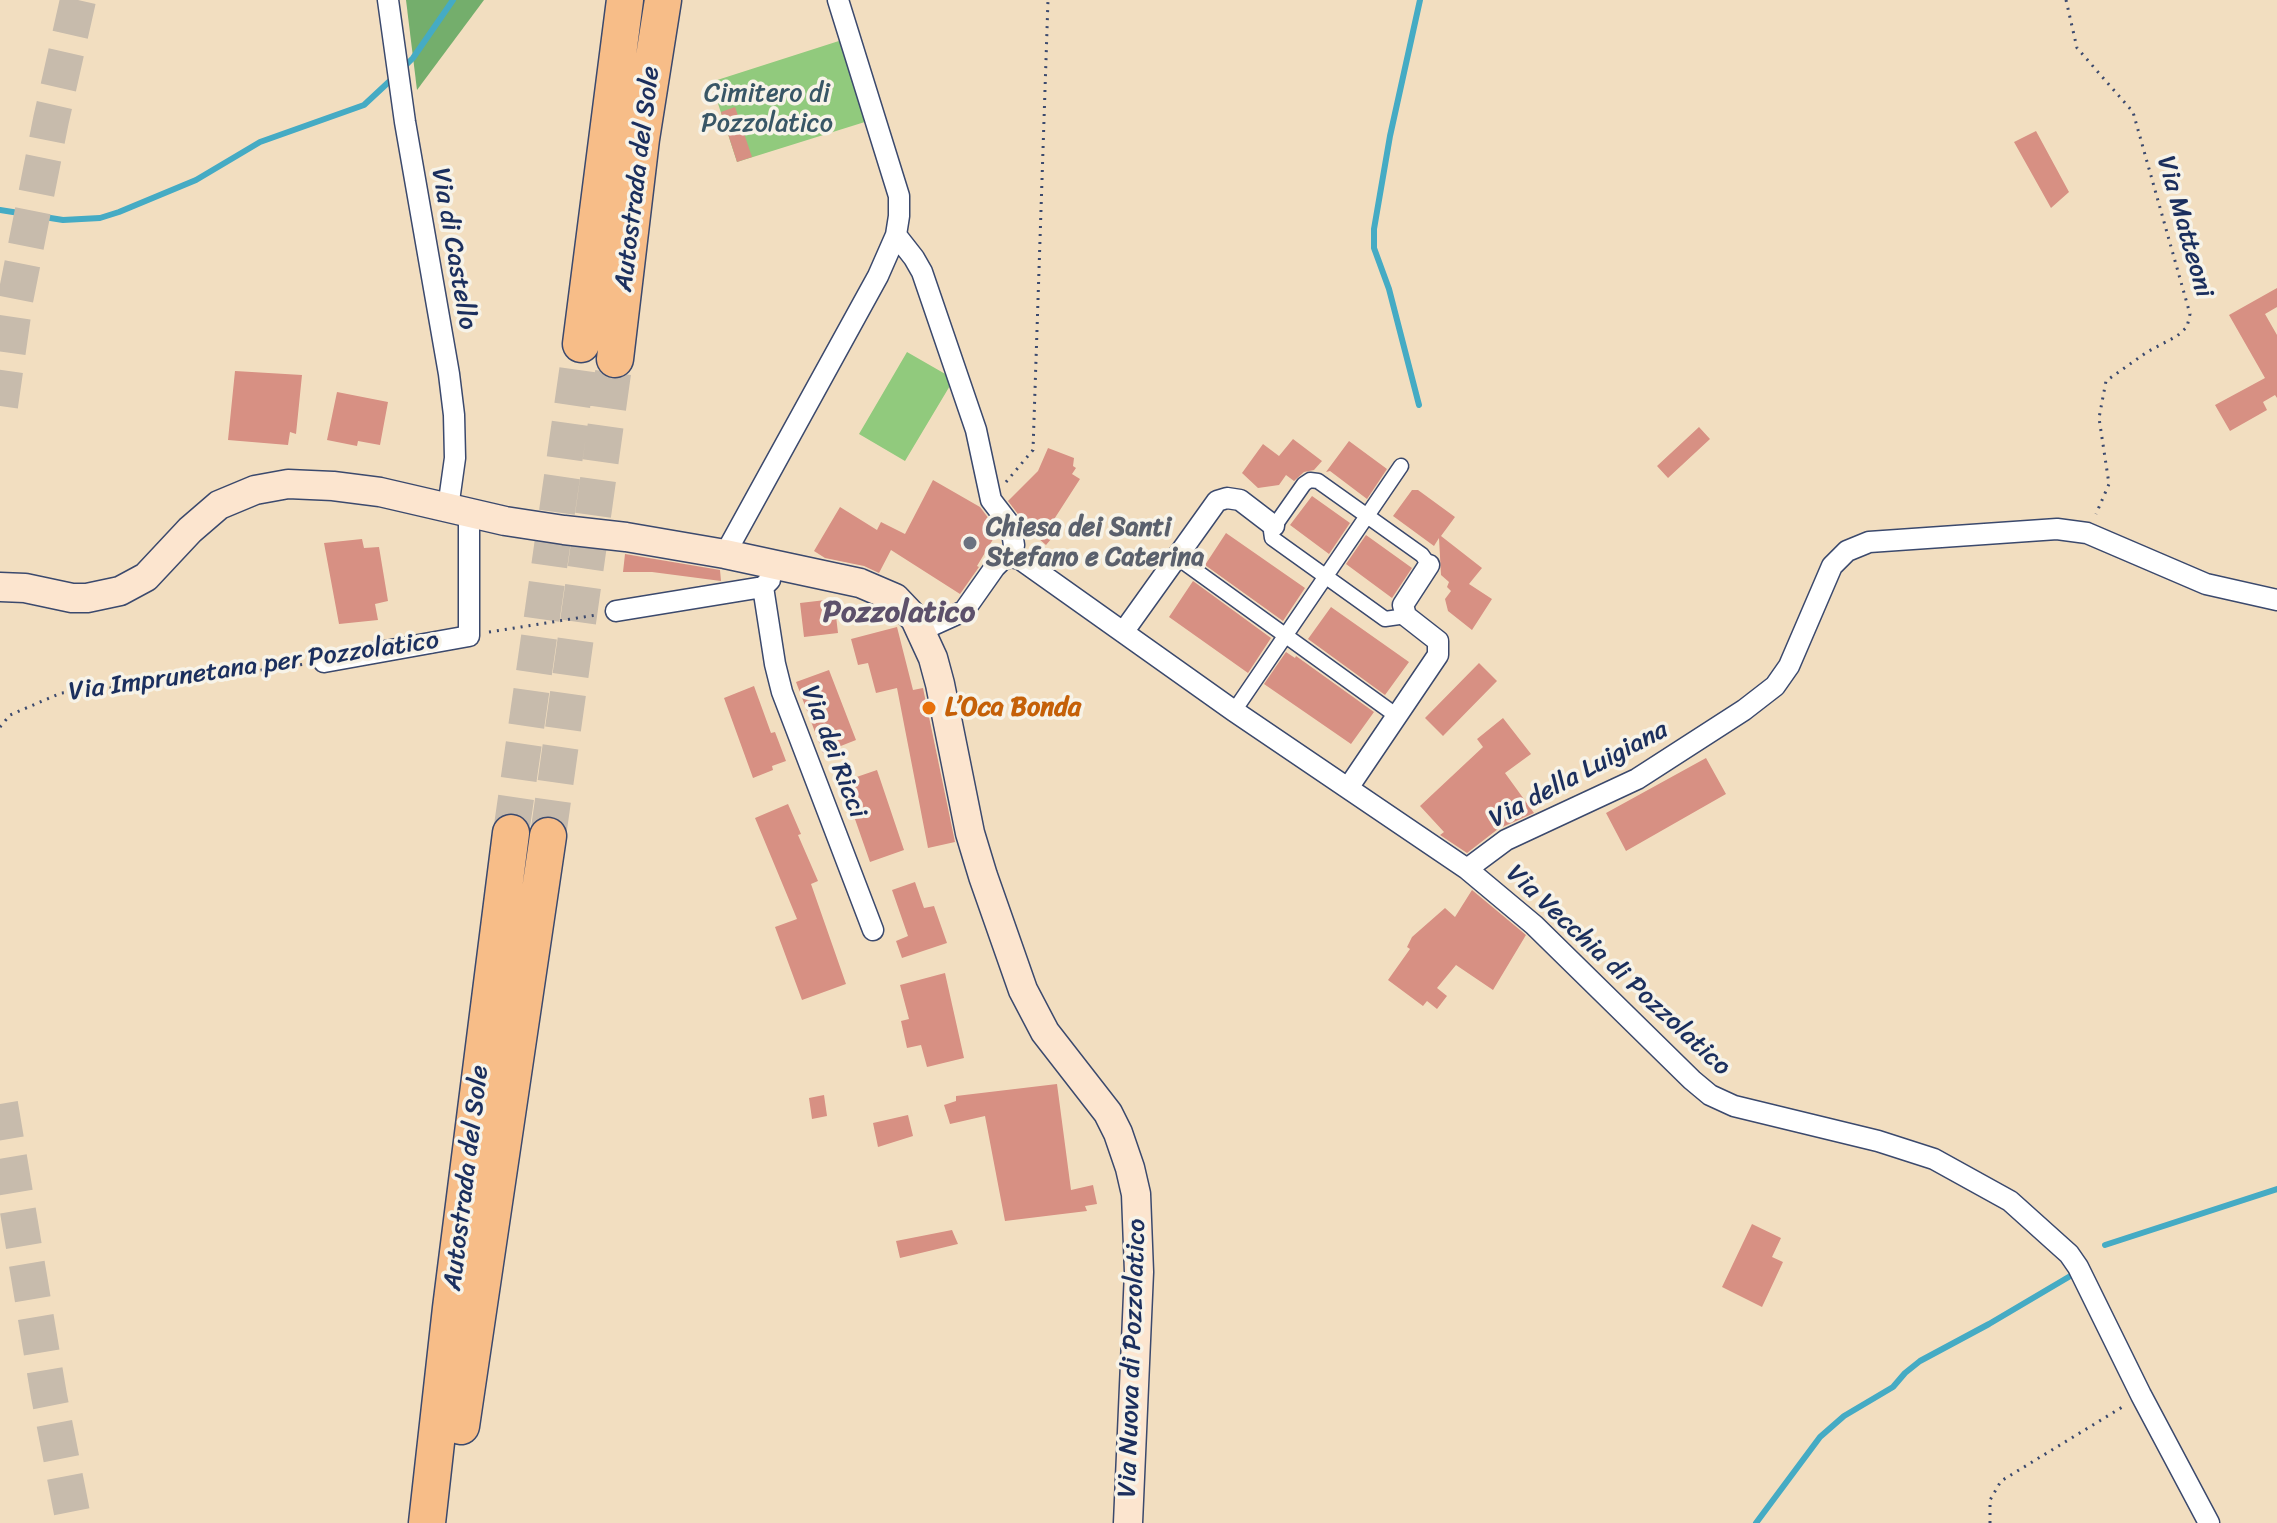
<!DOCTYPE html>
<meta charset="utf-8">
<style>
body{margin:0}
canvas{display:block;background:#f2dec0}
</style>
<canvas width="2277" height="1523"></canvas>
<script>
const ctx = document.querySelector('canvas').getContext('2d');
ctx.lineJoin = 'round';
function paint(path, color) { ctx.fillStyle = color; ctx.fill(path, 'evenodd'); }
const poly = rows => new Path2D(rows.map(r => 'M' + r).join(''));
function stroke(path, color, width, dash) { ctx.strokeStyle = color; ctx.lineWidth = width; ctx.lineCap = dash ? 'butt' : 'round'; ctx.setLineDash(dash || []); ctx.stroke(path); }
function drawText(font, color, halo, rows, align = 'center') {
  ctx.font = font + ' Sriracha,sans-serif'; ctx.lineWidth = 7; ctx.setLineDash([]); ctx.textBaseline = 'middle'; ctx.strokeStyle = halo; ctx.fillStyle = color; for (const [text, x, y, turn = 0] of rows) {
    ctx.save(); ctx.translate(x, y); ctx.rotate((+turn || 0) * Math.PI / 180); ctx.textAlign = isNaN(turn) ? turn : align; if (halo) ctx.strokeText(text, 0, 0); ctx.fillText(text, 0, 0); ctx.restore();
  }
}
paint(poly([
 [842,40,868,121,737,162,711,82],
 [907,352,954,379,905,461,859,434]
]), '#91ca7d');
paint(poly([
 [406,0,484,0,417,90]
]), '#74ae6c');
stroke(poly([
 [404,67,413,58,453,0],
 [0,210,63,220,100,218,119,212,196,180,260,142,364,105,393,78],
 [1419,405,1389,289,1374,248,1374,229,1390,136,1420,0],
 [2105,1245,2277,1189],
 [1756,1523,1820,1437,1844,1416,1893,1387,1905,1373,1920,1361,1989,1324,2072,1275]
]), '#45abc4', 6);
paint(poly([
 [735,107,752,157,737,162,721,112],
 [2036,131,2069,192,2051,208,2014,142],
 [2277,288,2277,307,2265,314,2277,335,2277,398,2275,395,2263,402,2267,410,2230,431,2215,405,2265,378,2229,315],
 [235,371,302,375,296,434,290,432,288,445,228,440],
 [337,392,388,402,380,445,358,441,357,446,327,440],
 [1699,427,1710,439,1668,478,1657,466],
 [1293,439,1322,461,1314,470,1304,472,1294,481,1286,475,1279,485,1258,488,1242,473,1263,444,1279,456],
 [1349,441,1387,469,1367,499,1330,471,1326,472],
 [1048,448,1074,458,1073,466,1076,468,1072,474,1080,479,1051,524,1058,531,1046,545,1024,526,1021,518,1008,501,1038,471],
 [933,480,980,507,998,531,977,566,979,567,960,594,891,550,879,573,864,566,825,558,814,551,840,507,877,530,881,522,905,534],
 [1412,490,1418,490,1455,517,1441,536,1482,568,1469,584,1492,599,1472,630,1448,611,1445,599,1451,591,1447,587,1449,582,1441,575,1439,538,1434,546,1393,516],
 [1312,496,1350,523,1329,554,1290,525],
 [1226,533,1305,588,1283,621,1205,565],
 [1366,535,1412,568,1392,598,1346,564],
 [362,539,364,548,379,547,388,601,375,604,378,620,339,624,324,543],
 [625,554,720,570,721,581,652,572,623,572],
 [1193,581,1271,638,1248,673,1169,617],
 [834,599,838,633,804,637,800,603],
 [1331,607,1409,662,1385,695,1308,639],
 [897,627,913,690,923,688,955,842,928,848,897,688,876,693,868,663,858,665,851,639],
 [1286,652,1295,658,1296,656,1374,712,1351,744,1264,684],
 [1479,663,1497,681,1443,736,1425,718],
 [829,670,856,740,823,753,796,682],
 [754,686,771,733,775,732,786,761,772,766,773,770,753,778,724,698],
 [1503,718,1531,754,1505,773,1534,813,1498,829,1467,853,1440,835,1444,832,1420,806,1483,747,1477,739],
 [1706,758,1726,794,1626,851,1606,813],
 [877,770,904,850,870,862,842,782],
 [788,804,801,834,798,835,818,881,811,884,846,984,802,1000,775,927,797,919,755,818],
 [915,882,924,908,934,906,947,943,902,958,896,941,908,936,892,890],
 [1472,890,1526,935,1493,990,1456,965,1437,988,1447,996,1437,1009,1427,1001,1423,1006,1388,980,1410,949,1407,947,1412,937,1445,908,1455,917],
 [945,973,964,1058,927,1067,921,1045,907,1048,901,1021,909,1019,900,985],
 [1057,1084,1071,1190,1093,1185,1097,1204,1085,1206,1087,1211,1005,1221,985,1116,950,1124,944,1105,956,1101,956,1096],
 [824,1095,827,1116,812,1119,809,1098],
 [908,1115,913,1136,878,1147,873,1123],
 [1752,1224,1781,1238,1772,1257,1783,1262,1762,1307,1722,1287],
 [952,1230,958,1244,900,1258,896,1241]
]), '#d79083');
stroke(poly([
 [0,406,15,301,51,120,78,0],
 [511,833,581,344],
 [548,836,615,359],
 [0,1104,49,1396,74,1523]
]), '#c7bbac', 36, [36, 18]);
const pedestrian = poly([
 [1178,558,1397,716],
 [1406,616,1385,619,1272,538,1271,531,1304,484,1310,480,1318,481,1422,555,1429,565],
 [1234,711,1401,466]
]);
const minor = poly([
 [388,0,405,122,449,374,454,415,455,458,448,508],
 [896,235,914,258,922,272,976,430,991,500,1011,526,1014,545,1011,557],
 [725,554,878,276,896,235,899,216,899,196,838,0],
 [763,587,775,664,782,692,873,930],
 [616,611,763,587,770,580],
 [922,630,964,611,995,567,1002,560,1011,557,1020,559,1234,711,1467,869,1534,925,1692,1080,1710,1095,1734,1106,1878,1141,1934,1159,2010,1201,2069,1254,2078,1267,2141,1395,2209,1523],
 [1124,631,1217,501,1227,498,1240,500,1274,526],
 [324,662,469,636,469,513],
 [1348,788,1438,655,1438,641,1406,616,1403,605,1429,565],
 [1467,869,1506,840,1637,779,1744,710,1775,686,1789,666,1832,566,1847,551,1869,542,2057,529,2087,533,2206,584,2277,600]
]);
const secondary = poly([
 [0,587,25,588,72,598,87,598,120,591,146,577,190,530,219,505,255,490,288,484,333,486,380,492,505,521,564,530,626,537,725,554,860,583,895,598,915,619,933,658,940,684,970,833,983,876,1023,990,1045,1032,1108,1113,1118,1133,1130,1168,1136,1194,1139,1272,1128,1523]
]);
const motorway = poly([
 [581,344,625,0],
 [615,359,641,139,663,0],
 [461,1426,548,836],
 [427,1523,451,1308,511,833]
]);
stroke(pedestrian, '#3b496d', 17);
stroke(minor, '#3b496d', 23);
stroke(secondary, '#3b496d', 31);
stroke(motorway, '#3b496d', 39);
stroke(poly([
 [2066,0,2077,48,2133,112,2190,314,2187,327,2177,336,2147,352,2106,381,2099,418,2109,484,2096,514],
 [1006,482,1033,450,1048,0],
 [489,632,596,615],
 [0,727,10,715,61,693,189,680,305,664],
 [1990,1523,1990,1500,2001,1481,2124,1406]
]), '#3b496d', 3, [2, 6]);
stroke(pedestrian, '#fff', 14);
stroke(minor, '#fff', 20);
stroke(secondary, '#fce5cf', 28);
stroke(motorway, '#f7bd88', 36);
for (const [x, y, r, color] of [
 [970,543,8,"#6b7280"],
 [929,708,8,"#e8710a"]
]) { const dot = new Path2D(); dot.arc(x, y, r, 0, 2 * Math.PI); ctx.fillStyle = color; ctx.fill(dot); stroke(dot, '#f7f3e8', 3); }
drawText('26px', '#385666', '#f7f3e8', [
 ["Cimitero di",767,94],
 ["Pozzolatico",767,124]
]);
drawText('26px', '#1b2f5e', '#f7f3e8', [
 ["Autostrada del Sole",638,179,-83],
 ["Via Matteoni",2184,227,74],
 ["Via di Castello",453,249,80],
 ["Via Imprunetana per Pozzolatico",254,667,-8],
 ["Via dei Ricci",833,752,69],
 ["Via della Luigiana",1579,775,-28],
 ["Via Vecchia di Pozzolatico",1618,971,43],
 ["Autostrada del Sole",467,1178,-83],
 ["Via Nuova di Pozzolatico",1133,1358,-88]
]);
drawText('bold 26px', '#5b616d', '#f7f3e8', [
 ["Chiesa dei Santi",986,528],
 ["Stefano e Caterina",986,558]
], 'left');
drawText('bold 26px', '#c56008', '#f7f3e8', [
 ["L’Oca Bonda",945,708]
], 'left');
drawText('bold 30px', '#5d516b', '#f7f3e8', [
 ["Pozzolatico",899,613]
]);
</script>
